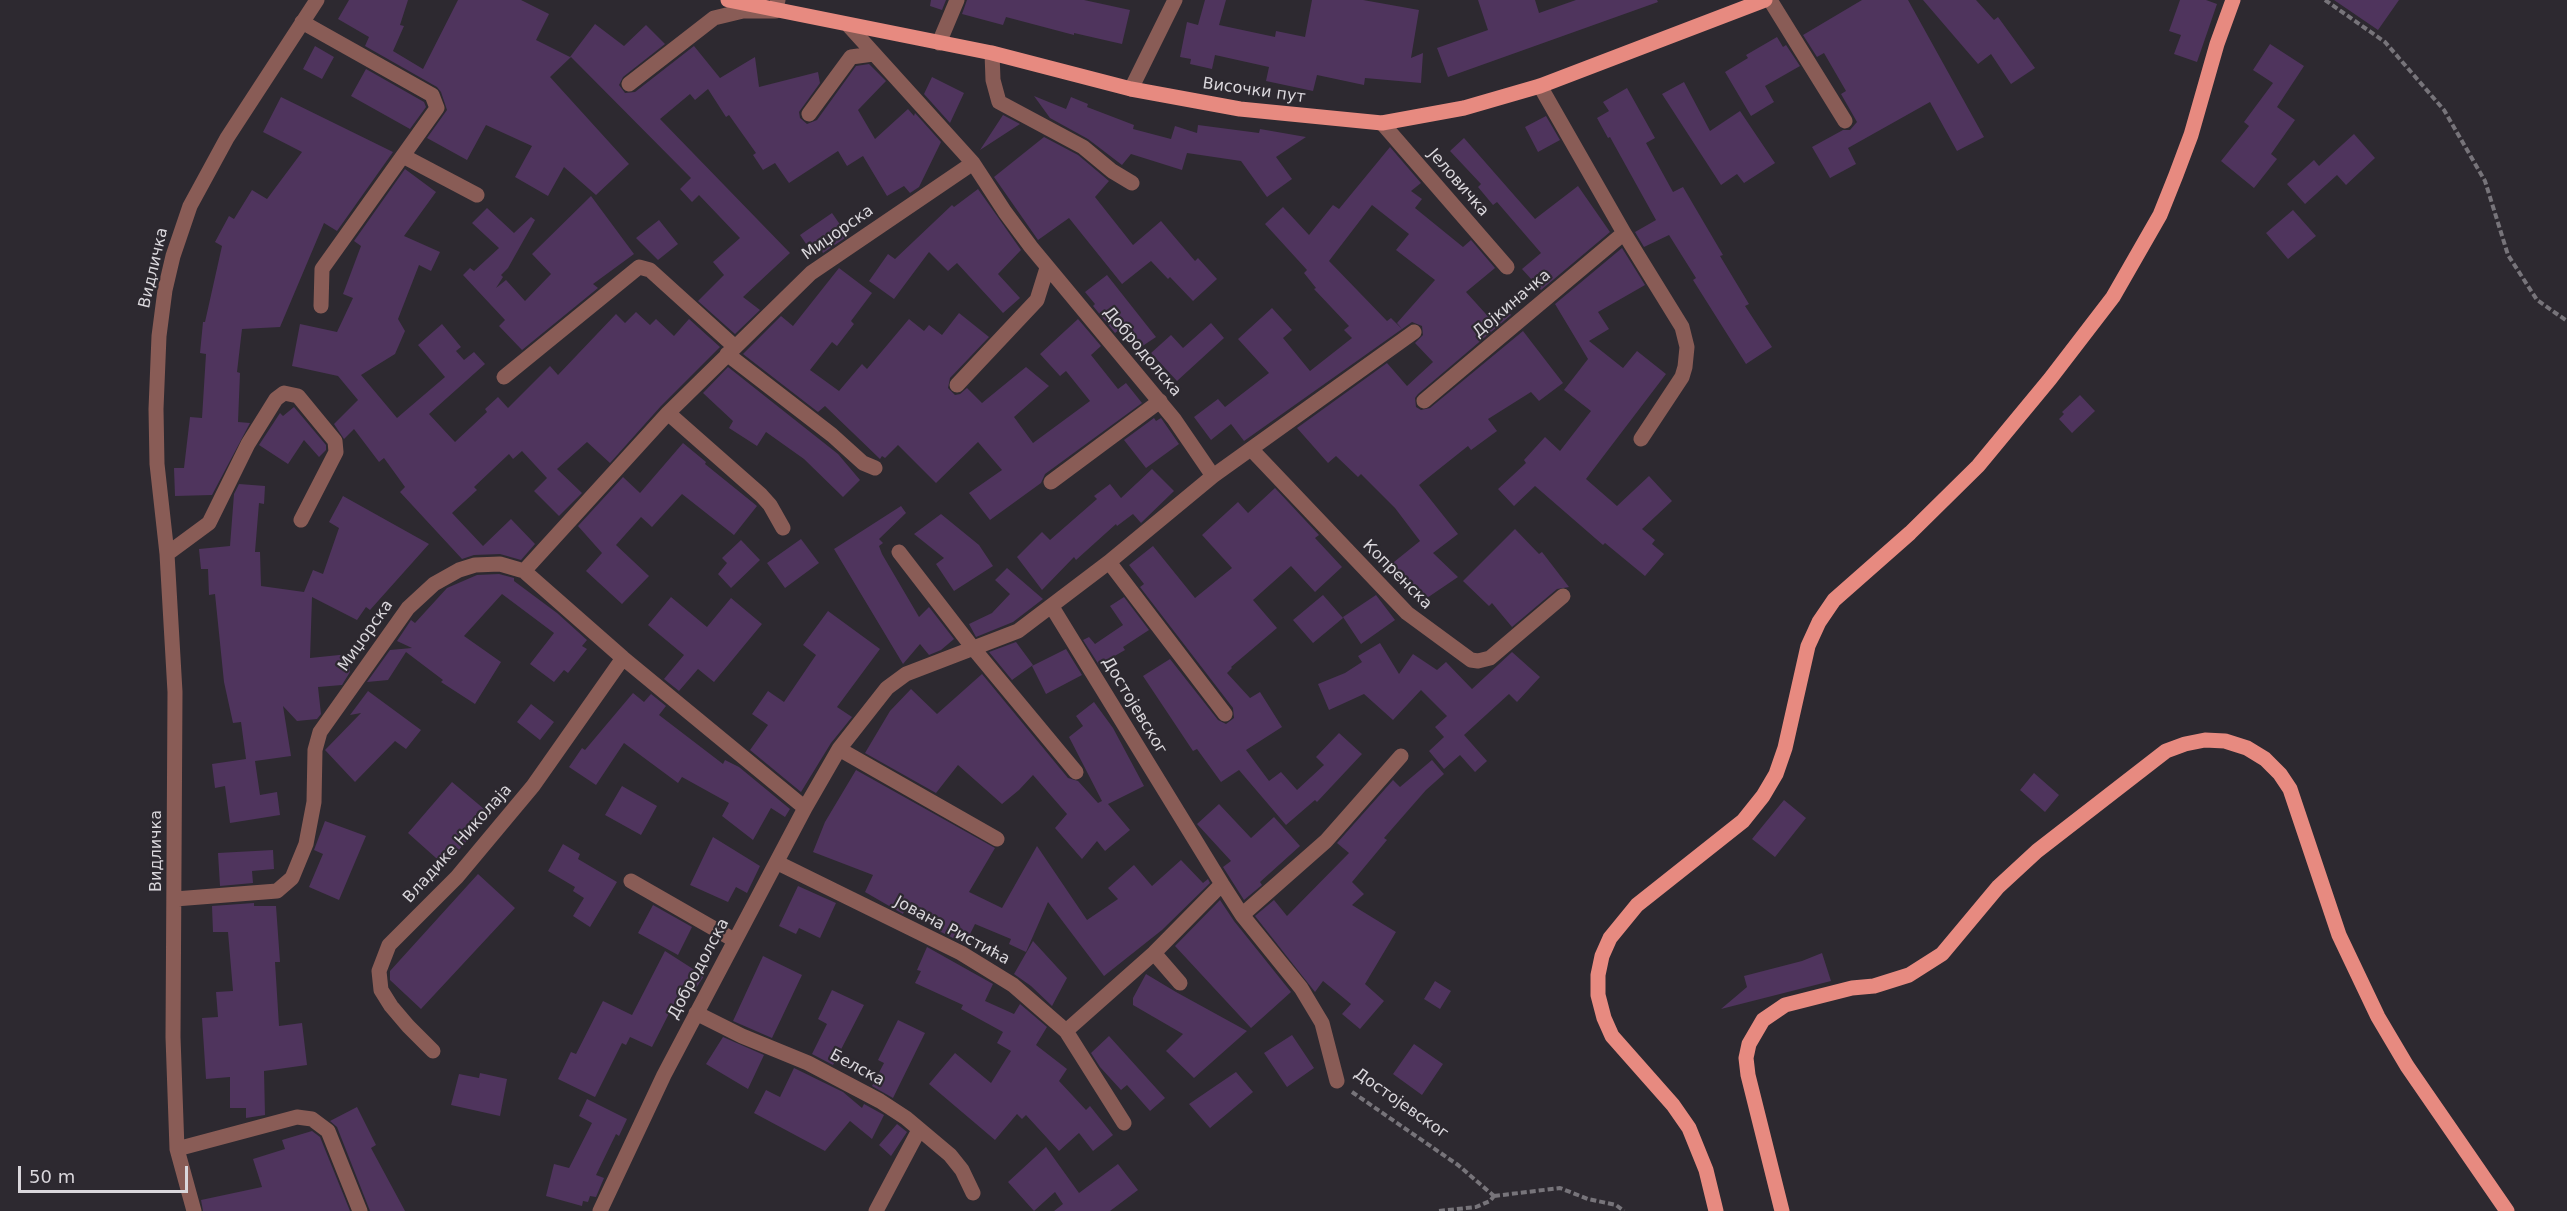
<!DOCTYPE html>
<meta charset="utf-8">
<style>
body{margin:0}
#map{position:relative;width:2567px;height:1211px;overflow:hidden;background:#2d2930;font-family:"DejaVu Sans",sans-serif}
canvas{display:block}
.scale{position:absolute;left:18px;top:1166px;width:170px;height:27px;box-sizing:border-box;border:3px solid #dad7dc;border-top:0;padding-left:8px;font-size:18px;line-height:21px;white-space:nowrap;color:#dad7dc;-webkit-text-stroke:4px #2d2930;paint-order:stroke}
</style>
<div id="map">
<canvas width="2567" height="1211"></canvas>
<div class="scale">50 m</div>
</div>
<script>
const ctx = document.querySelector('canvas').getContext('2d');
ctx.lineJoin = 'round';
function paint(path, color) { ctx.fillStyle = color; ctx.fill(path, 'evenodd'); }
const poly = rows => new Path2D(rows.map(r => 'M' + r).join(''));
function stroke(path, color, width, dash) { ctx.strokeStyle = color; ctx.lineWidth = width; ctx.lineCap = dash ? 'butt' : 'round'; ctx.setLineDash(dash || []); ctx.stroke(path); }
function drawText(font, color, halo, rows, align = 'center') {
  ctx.font = font + ' "DejaVu Sans",sans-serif'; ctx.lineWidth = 4.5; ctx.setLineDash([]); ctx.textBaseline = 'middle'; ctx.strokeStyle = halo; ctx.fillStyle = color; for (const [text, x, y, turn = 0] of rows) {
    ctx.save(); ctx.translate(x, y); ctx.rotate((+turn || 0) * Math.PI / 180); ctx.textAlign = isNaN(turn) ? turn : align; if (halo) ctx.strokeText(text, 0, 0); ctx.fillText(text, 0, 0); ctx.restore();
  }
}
paint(poly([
 [349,0,408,0,400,25,404,26,393,51,423,69,458,0,521,0,549,14,536,40,570,57,595,24,624,46,646,25,665,44,623,77,619,85,625,93,635,92,694,46,720,78,755,57,759,87,818,72,820,83,799,112,800,118,807,124,817,120,856,66,869,64,886,81,858,110,875,139,908,109,914,116,915,113,941,142,919,187,910,193,904,186,887,196,863,156,847,166,838,151,789,183,775,163,763,170,753,155,756,153,729,115,726,117,708,89,695,100,690,94,660,119,790,253,743,297,760,310,735,334,698,301,724,275,713,262,740,238,699,195,692,202,680,189,691,178,571,57,550,77,629,164,596,195,564,167,548,196,515,177,532,146,486,125,467,160,427,138,447,110,441,92,437,87,365,46,369,37,338,19],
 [931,0,946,0,942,10,930,6],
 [967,0,1084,0,1130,10,1122,44,1074,33,1074,35,1006,17,1003,25,962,14],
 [1205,0,1226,0,1219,25,1275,37,1276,31,1305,37,1312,0,1363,0,1419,10,1411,58,1423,53,1421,83,1365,78,1364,85,1317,75,1313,91,1266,81,1269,67,1215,55,1212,69,1190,64,1191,59,1180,57,1187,22,1198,25],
 [1478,0,1535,0,1539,13,1576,0,1657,0,1658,2,1448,77,1437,48,1488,30],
 [1862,0,1908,0,1984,137,1957,151,1930,102,1848,148,1856,164,1830,178,1812,147,1843,130,1850,130,1857,122,1841,94,1846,91,1824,53,1817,57,1803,35],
 [1923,0,1976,0,1994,20,1998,17,2035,68,2011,84,1991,54,1978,64],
 [2180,0,2206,0,2217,4,2197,62,2174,54,2181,35,2169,31],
 [2334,0,2399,0,2378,30],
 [1777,37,1783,47,1786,45,1800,66,1765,86,1774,102,1751,116,1725,72,1748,58,1746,55],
 [2270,44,2304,66,2277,107,2295,120,2271,154,2277,159,2254,188,2221,161,2249,126,2244,122,2273,83,2253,70],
 [315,46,334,57,322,79,303,69],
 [366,69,424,102,426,107,410,129,351,96],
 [932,77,964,93,950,123,924,94],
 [1684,82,1710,131,1740,111,1775,163,1744,183,1737,174,1721,185,1662,94],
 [1627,88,1655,138,1646,143,1673,192,1683,187,1723,255,1720,256,1749,304,1745,306,1772,347,1746,364,1693,280,1696,278,1669,235,1644,247,1635,232,1656,220,1610,137,1608,138,1597,118,1609,111,1603,102],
 [1034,96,1066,109,1071,97,1088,104,1087,107,1134,125,1133,129,1171,139,1175,126,1197,133,1198,125,1259,133,1260,129,1306,137,1276,157,1292,179,1267,197,1241,161,1187,153,1182,170,1131,154,1122,165,1088,139,1050,118],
 [281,97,393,152,337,231,324,223,280,327,242,329,237,372,240,373,238,422,250,423,212,495,175,496,174,468,184,468,190,417,202,418,206,354,200,353,203,322,205,322,222,246,215,242,229,216,234,219,252,190,267,199,302,152,263,132],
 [1003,115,1020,124,980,150],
 [1546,116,1560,140,1538,152,1525,127],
 [2354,134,2375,158,2346,185,2337,175,2305,204,2287,184,2314,160,2319,166],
 [1044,137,1078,155,1109,181,1095,197,1133,245,1161,221,1195,261,1198,258,1217,279,1193,301,1170,277,1168,279,1151,261,1122,284,1069,218,1038,240,994,177],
 [1464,138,1535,219,1578,186,1610,232,1541,290,1522,269,1541,253,1497,202,1493,205,1478,187,1481,184,1450,151],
 [1390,147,1421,183,1411,191,1422,199,1415,208,1463,247,1471,240,1495,268,1466,292,1494,323,1508,311,1511,315,1418,394,1415,398,1416,407,1421,410,1430,408,1523,331,1563,383,1539,401,1531,392,1488,419,1497,431,1471,450,1468,446,1419,485,1458,534,1433,553,1458,577,1424,600,1389,566,1420,541,1395,508,1361,474,1358,477,1336,456,1328,463,1297,428,1387,363,1407,386,1433,362,1415,343,1423,335,1422,326,1412,322,1402,329,1397,323,1435,280,1396,250,1409,234,1372,205,1329,261,1387,321,1391,318,1402,329,1244,441,1231,424,1211,440,1194,417,1218,399,1225,407,1269,373,1238,339,1272,308,1292,330,1283,338,1310,371,1352,338,1344,330,1349,326,1314,289,1316,288,1304,273,1307,270,1265,224,1283,207,1309,235,1333,205,1339,209],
 [405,169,436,192,404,236,440,252,431,271,419,265,398,319,405,331,395,354,361,375,397,418,445,377,418,345,442,324,461,347,456,351,464,360,474,352,485,364,429,414,455,442,487,412,485,409,498,397,508,408,550,366,558,375,616,314,625,323,636,312,650,325,656,319,674,336,689,319,720,347,661,406,610,463,587,442,557,469,582,493,559,516,534,491,547,478,522,451,513,459,509,454,474,487,477,490,452,513,483,546,511,519,535,544,521,560,500,554,474,555,462,559,400,492,405,487,384,458,379,462,354,429,344,439,334,424,358,400,338,376,292,366,300,324,337,332,353,298,343,294,361,246,354,241],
 [978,189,1021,250,998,274,1020,298,1003,313,957,263,948,271,929,252,894,299,869,281,888,254,895,259,952,205,954,207],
 [591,196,634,254,593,284,598,288,522,350,499,326,505,320,463,275,470,268,474,271,499,248,472,223,487,208,514,233,531,217,535,220,508,268,501,275,503,277,496,288,506,280,525,301,551,274,532,254],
 [2293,210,2316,236,2288,259,2266,233],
 [832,213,848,236,823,253,818,246,811,251,800,235],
 [659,220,678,244,658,260,636,238],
 [1622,248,1645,285,1598,312,1609,329,1589,341,1623,368,1637,351,1666,374,1586,479,1617,506,1649,476,1672,501,1642,529,1655,540,1652,544,1664,554,1645,576,1605,543,1603,545,1535,486,1514,506,1498,489,1526,463,1524,460,1545,437,1560,451,1591,411,1564,390,1588,359,1555,304],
 [839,268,872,293,851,321,854,324,837,346,832,342,810,370,839,391,862,364,867,369,909,319,924,331,929,325,942,335,959,313,989,337,950,378,948,388,955,395,960,394,967,388,982,403,1026,367,1049,386,1014,417,1033,443,1090,401,1066,371,1060,376,1040,354,1078,319,1101,346,1091,355,1118,389,1126,383,1142,403,1045,474,1041,483,990,520,969,493,1002,470,978,442,936,483,898,445,885,458,882,456,880,459,825,406,818,412,743,354,781,316,793,326],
 [1107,275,1156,337,1138,349,1123,327,1115,333,1093,306,1095,304,1085,292],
 [1211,323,1224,338,1177,381,1151,353,1171,335,1183,348],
 [728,367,838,454,860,480,843,497,804,459,766,432,757,446,729,428,733,421,703,393],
 [2080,395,2095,411,2072,433,2059,419,2064,414,2062,412],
 [294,407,326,445,326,450,319,457,304,440,288,464,259,445,280,413,283,416],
 [1154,418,1156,421,1161,418,1179,444,1146,468,1124,440],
 [683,443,706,462,705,464,757,506,734,535,682,494,652,527,641,517,616,545,649,576,622,604,586,571,602,553,578,526,623,477,640,493],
 [1152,469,1174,491,1141,523,1133,514,1117,526,1116,524,1076,560,1074,557,1042,590,1017,557,1042,532,1050,540,1097,499,1094,496,1110,484,1121,498],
 [239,484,265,486,264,504,259,503,255,552,260,552,261,586,304,592,313,570,323,574,339,528,329,522,343,496,429,544,370,610,366,607,357,620,312,597,310,658,349,654,350,672,342,685,318,687,321,714,317,719,297,721,283,706,291,756,255,761,260,795,277,792,280,815,230,823,225,786,215,788,212,764,246,759,241,722,233,723,224,682,215,594,209,595,208,569,201,569,199,549,230,546,234,494],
 [1275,488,1319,535,1315,538,1342,567,1315,592,1291,566,1253,600,1277,628,1231,667,1232,668,1227,673,1250,698,1260,692,1282,727,1246,750,1269,781,1281,772,1297,790,1324,765,1316,757,1339,733,1362,754,1317,802,1315,800,1286,825,1239,770,1221,782,1197,749,1193,751,1143,676,1170,659,1218,720,1226,724,1234,718,1233,708,1140,587,1144,584,1129,565,1153,546,1195,598,1232,568,1202,535,1238,502,1248,513],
 [901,506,906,513,879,539,883,543,879,546,882,554,919,617,929,607,954,639,941,650,929,655,920,644,903,664,834,549],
 [941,514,979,545,993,566,954,591,936,564,944,558,914,534],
 [1515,529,1539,554,1542,552,1569,587,1557,589,1512,627,1492,603,1489,606,1463,581],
 [801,539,819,563,785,588,767,563],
 [741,540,760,560,731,588,718,574,727,563,722,558],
 [1007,568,1043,599,1013,622,976,637,969,624,992,613,1010,594,995,580],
 [499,574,514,578,514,581,557,613,587,640,582,646,587,649,568,673,564,670,554,682,530,664,554,633,502,594,464,636,501,662,475,704,441,682,443,680,406,652,388,680,367,682,390,650,412,648,397,641,411,620,415,623,447,588,477,575],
 [1323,595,1343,618,1313,643,1293,620],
 [1376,595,1395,620,1361,644,1343,617],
 [671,597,707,627,731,598,762,624,714,682,698,669,679,691,664,679,684,655,648,625],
 [1124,597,1149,630,1123,647,1125,650,1099,665,1083,640,1089,637,1095,644,1123,625,1110,606],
 [828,611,880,649,837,707,852,717,831,743,801,792,750,750,768,725,752,714,768,691,784,702,816,655,803,645],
 [1016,642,1033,665,1012,680,989,652],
 [1380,643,1399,674,1413,654,1437,670,1446,662,1472,689,1512,652,1540,677,1517,702,1509,694,1464,735,1487,761,1475,772,1460,755,1444,769,1429,751,1444,737,1435,727,1447,716,1421,690,1393,720,1364,694,1329,710,1318,684,1345,673,1362,662,1358,656],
 [1066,649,1082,675,1046,694,1032,666],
 [982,674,1068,778,1078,781,1098,803,1102,801,1069,737,1083,726,1076,716,1094,702,1113,728,1144,786,1108,804,1130,830,1105,851,1097,841,1082,859,1055,828,1067,814,1033,775,1019,790,1002,804,958,765,936,793,865,753,890,711,911,689,937,714],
 [368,691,421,730,406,749,395,741,355,782,325,750,361,713,350,715],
 [633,693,644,702,651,694,666,706,659,715,723,764,725,760,739,767,790,809,785,817,771,808,753,840,722,816,729,803,682,777,678,783,624,743,596,785,569,767,582,748,585,750],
 [531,704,554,722,540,740,517,722],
 [1432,760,1444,774,1426,790,1384,838,1387,840,1352,882,1364,894,1352,905,1396,932,1365,984,1384,1001,1360,1029,1342,1014,1351,1004,1323,981,1315,992,1255,916,1274,900,1287,916,1349,853,1337,843,1393,780,1400,787],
 [856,770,995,848,969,892,1002,908,1037,846,1087,920,1118,899,1108,888,1134,865,1152,886,1181,860,1203,883,1208,879,1210,883,1162,930,1104,976,1048,902,1026,952,1009,944,1011,939,975,924,965,944,935,929,937,925,905,909,903,914,865,892,873,875,813,852,825,822],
 [2034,773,2059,795,2045,812,2020,790],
 [452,782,490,814,445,866,408,833],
 [622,786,657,806,641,835,605,815],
 [1784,800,1806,818,1775,857,1752,839],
 [1219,804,1251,838,1274,817,1300,846,1260,882,1262,885,1244,900,1223,867,1231,861,1197,824],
 [325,821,366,836,339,900,309,887,323,854,314,850],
 [713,837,760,866,747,893,736,887,728,902,690,885],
 [563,844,580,854,578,859,617,882,590,927,573,916,584,898,573,891,575,887,548,871],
 [273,850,274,869,252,871,253,883,220,886,218,853],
 [478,874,515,908,421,1009,390,980,390,971],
 [798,886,836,903,820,938,799,928,796,934,779,926],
 [1220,900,1234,921,1291,992,1251,1028,1175,946],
 [254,903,254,906,276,906,280,962,275,962,279,1026,302,1023,307,1065,264,1071,265,1115,246,1118,246,1108,230,1108,230,1077,206,1079,202,1018,218,1017,216,992,233,991,228,932,213,932,212,906],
 [653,905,692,927,678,955,638,933],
 [1033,941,1067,978,1052,1006,1031,986,1014,974],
 [927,947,993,984,985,1001,1014,1014,1020,1004,1047,1027,1036,1045,1067,1069,1059,1081,1086,1110,1090,1106,1113,1135,1093,1151,1079,1133,1059,1151,1026,1115,1022,1119,1017,1114,995,1140,929,1084,955,1053,991,1083,1011,1051,997,1043,1003,1032,961,1009,963,1005,915,983,921,971,917,970],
 [665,951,704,976,694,991,684,984,652,1047,630,1037,626,1045,622,1043,595,1097,558,1079,571,1052,576,1054,603,1001,632,1015],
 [1822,953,1831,981,1721,1009,1747,987,1744,976,1802,961],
 [763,956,802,975,772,1038,733,1021],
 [1146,974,1176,992,1247,1031,1194,1078,1166,1051,1183,1034,1133,1005,1133,998],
 [1435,981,1451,991,1440,1009,1424,999],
 [832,990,864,1005,833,1065,812,1054,827,1024,818,1019],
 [898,1020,925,1033,893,1098,872,1086,884,1063,878,1060],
 [1292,1035,1314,1068,1287,1087,1264,1053],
 [1109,1036,1165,1098,1150,1111,1127,1085,1121,1090,1100,1067,1091,1053],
 [723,1037,764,1055,748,1089,706,1064],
 [1414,1044,1443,1064,1422,1095,1393,1074],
 [794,1068,843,1092,862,1108,864,1104,884,1115,872,1139,850,1121,825,1151,754,1113,766,1090,780,1097],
 [1236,1072,1253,1092,1210,1128,1189,1104],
 [480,1073,507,1079,500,1116,451,1105,459,1074,479,1078],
 [587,1099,627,1119,619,1136,616,1134,596,1175,604,1178,596,1197,590,1196,588,1202,583,1201,582,1206,546,1196,554,1164,569,1168,592,1123,579,1116],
 [357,1107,376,1145,371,1148,405,1211,370,1211,337,1127,330,1121],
 [897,1124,907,1132,891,1156,879,1145],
 [312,1131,320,1137,350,1211,203,1211,201,1200,262,1187,253,1159,285,1149,282,1140],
 [1046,1147,1079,1193,1118,1164,1138,1190,1110,1211,1054,1211,1063,1204,1055,1192,1034,1211,1008,1182]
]), '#4f345d');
stroke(poly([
 [2325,0,2385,42,2444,110,2485,181,2508,255,2537,300,2567,321],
 [1352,1092,1458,1165,1494,1196],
 [1494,1196,1560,1188,1588,1199,1616,1205,1624,1211],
 [1439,1211,1476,1207,1490,1201,1494,1196]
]), '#77747a', 4, [6, 3]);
stroke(poly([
 [1770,0,1845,121],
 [302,22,432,95,437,108,322,269,321,306],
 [849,26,973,163,1005,212,1031,247,1174,419,1213,476],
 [939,43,957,0],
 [992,53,993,80,999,102,1083,147,1112,171,1132,183],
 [629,84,714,18,743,11,775,11,778,0],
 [1131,89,1175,0],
 [809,114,851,57,873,54],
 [1382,123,1507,267],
 [405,157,477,195],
 [1624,233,1682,327,1687,347,1685,367,1682,377,1641,439],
 [727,354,832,435,863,463,875,468],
 [504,377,639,267,650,270,735,347],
 [957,385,1037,300,1047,268],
 [1424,401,1624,233,1540,86],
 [668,413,761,495,770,505,783,528],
 [1251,449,1407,613,1471,660,1478,661,1490,658,1563,596],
 [1051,482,1160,401],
 [899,552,973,648,1076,772],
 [167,554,209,523,248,444,276,399,284,393,298,396,335,441,336,452,301,520],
 [1109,562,1225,714],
 [524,571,623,658,805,808],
 [1052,607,1222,884,1242,915,1301,988,1322,1023,1337,1081],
 [839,749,997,839],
 [778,863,961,953,1013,985,1066,1031,1124,1123],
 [631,881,734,940],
 [175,899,277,891,292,878,306,844,314,802,315,750,320,732,408,608,434,584,459,570,475,565,500,564,524,571,668,413,811,273,973,163],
 [1242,915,1326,841,1401,756],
 [1154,953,1180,983],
 [696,1013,742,1036,808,1063,880,1101,906,1118,950,1155,962,1170,973,1193],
 [1066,1031,1154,953,1222,884],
 [433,1051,408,1026,391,1006,381,990,379,971,389,945,457,877,533,786,623,658],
 [177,1149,297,1117,312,1119,328,1131,360,1211],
 [194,1211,177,1149,173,1037,175,692,167,554,157,464,156,409,159,336,165,290,173,256,190,206,227,138,317,0],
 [600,1211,664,1075,805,808,839,749,887,688,906,674,1018,631,1109,562,1213,476,1414,332],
 [876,1211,919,1130]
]), '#895c56', 15);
stroke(poly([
 [728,0,992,53,1131,89,1240,109,1382,123,1464,108,1540,86,1765,0],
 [1716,1211,1706,1170,1689,1128,1673,1105,1612,1036,1604,1018,1598,995,1598,975,1602,956,1610,938,1637,905,1743,821,1763,796,1776,774,1785,748,1808,646,1819,622,1834,600,1910,533,1978,466,2050,379,2113,297,2160,215,2176,175,2191,135,2217,44,2233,0],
 [1782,1211,1748,1075,1746,1058,1749,1044,1763,1020,1785,1005,1852,988,1874,986,1909,975,1942,954,1998,887,2037,851,2166,751,2185,744,2205,740,2225,741,2247,748,2265,759,2280,774,2290,789,2339,935,2378,1017,2407,1066,2507,1211]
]), '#e78a80', 15);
drawText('16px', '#dad7dc', '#2d2930', [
 ["Височки пут",1254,91,8],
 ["Јеловичка",1458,183,49],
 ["Миџорска",838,233,-35],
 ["Видличка",154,268,-77],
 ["Дојкиначка",1512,304,-40],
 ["Добродолска",1142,352,50],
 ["Копренска",1397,575,45],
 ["Миџорска",366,636,-55],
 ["Достојевског",1134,706,59],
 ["Владике Николаја",458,844,-48],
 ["Видличка",157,851,-90],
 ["Јована Ристића",952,931,28],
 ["Добродолска",699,969,-62],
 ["Белска",857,1068,28],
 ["Достојевског",1401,1104,35]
]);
</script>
